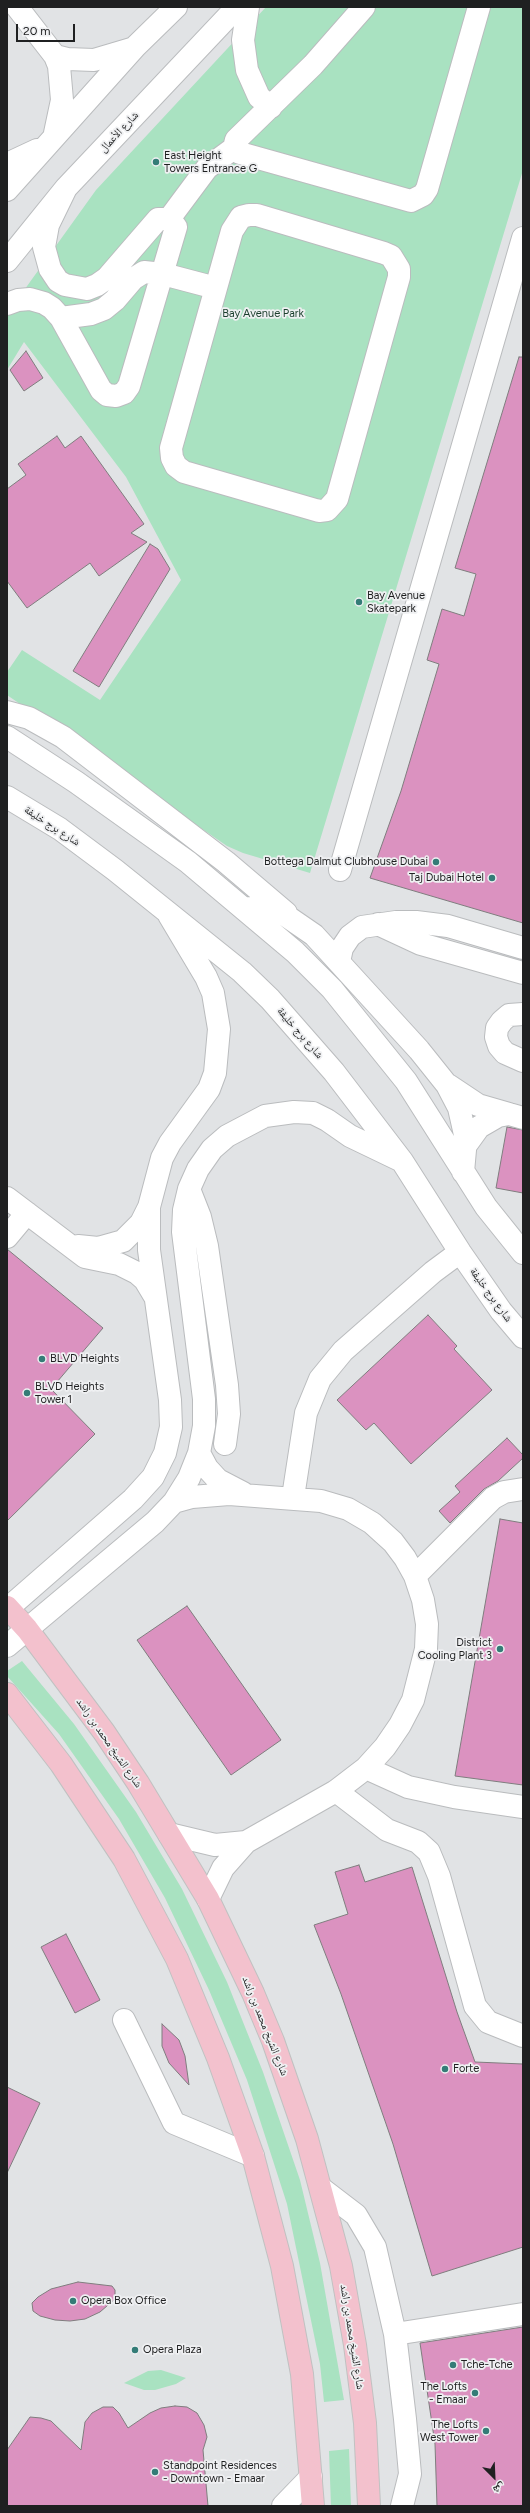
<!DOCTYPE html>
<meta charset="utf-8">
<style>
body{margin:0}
#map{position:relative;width:530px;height:2513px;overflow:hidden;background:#e1e3e5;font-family:Figtree,"Noto Naskh Arabic",sans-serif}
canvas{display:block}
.frame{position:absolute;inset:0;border:8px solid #1f2021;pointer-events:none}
.north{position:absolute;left:474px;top:2457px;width:40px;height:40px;-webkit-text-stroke:3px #eff0f2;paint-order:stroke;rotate:156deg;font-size:11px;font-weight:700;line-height:16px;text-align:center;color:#1f2021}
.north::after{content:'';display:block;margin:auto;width:14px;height:18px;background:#1f2021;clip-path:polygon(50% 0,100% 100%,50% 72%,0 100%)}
.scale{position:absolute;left:16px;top:24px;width:59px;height:18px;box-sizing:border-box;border:2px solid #1f2021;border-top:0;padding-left:5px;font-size:12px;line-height:14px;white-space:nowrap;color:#1f2021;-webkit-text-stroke:3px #eff0f2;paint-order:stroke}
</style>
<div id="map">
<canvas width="530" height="2513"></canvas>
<div class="frame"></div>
<div class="north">ش</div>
<div class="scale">20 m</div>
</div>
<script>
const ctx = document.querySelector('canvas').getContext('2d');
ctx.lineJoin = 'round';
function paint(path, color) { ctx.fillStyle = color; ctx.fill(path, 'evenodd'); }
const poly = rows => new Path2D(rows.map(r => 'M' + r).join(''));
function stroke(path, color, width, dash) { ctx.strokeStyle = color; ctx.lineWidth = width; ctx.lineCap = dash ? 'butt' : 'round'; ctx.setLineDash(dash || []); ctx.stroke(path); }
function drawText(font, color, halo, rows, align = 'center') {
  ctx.font = font + ' Figtree,"Noto Naskh Arabic",sans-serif'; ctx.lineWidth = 3.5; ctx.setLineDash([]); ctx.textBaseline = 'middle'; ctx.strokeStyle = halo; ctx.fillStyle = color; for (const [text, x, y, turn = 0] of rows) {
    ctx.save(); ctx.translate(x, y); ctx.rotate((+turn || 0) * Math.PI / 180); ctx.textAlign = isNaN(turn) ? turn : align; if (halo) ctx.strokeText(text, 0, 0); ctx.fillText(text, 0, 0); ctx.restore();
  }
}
paint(poly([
 [266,7,523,7,523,170,310,873,243,853,227,846,7,695,7,672,22,650,100,700,181,580,126,477,24,342,7,370,7,314,96,190],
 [22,1661,74,1724,136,1812,182,1889,227,1982,263,2072,300,2180,320,2263,344,2400,324,2402,320,2364,287,2204,247,2080,209,1990,165,1898,119,1819,59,1734,7,1676,7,1671],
 [161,2370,186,2378,176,2384,155,2390,144,2390,124,2383,148,2371],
 [349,2449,351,2506,331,2506,329,2451]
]), '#a9e2c1');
const building = poly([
 [26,351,43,378,24,391,10,370,26,351],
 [519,357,523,357,523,923,370,878,401,791,439,664,427,660,442,609,464,616,476,574,455,568,519,357],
 [57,436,65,448,81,436,144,524,131,533,147,542,99,576,90,563,27,608,7,581,7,489,26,475,18,464,57,436],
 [150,544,158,549,170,569,99,687,73,671,150,544],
 [507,1127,523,1130,523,1193,496,1188,507,1127],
 [7,1249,103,1328,51,1389,95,1434,7,1521,7,1249],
 [428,1315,457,1346,454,1349,492,1390,411,1464,374,1423,366,1430,337,1400,428,1315],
 [507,1438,523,1455,523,1458,498,1481,484,1489,450,1523,439,1511,460,1492,455,1486,507,1438],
 [500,1519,523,1523,523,1785,455,1776,500,1519],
 [187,1606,281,1740,231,1775,137,1640,187,1606],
 [359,1865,365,1882,412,1867,457,2012,475,2062,523,2064,523,2247,432,2276,393,2144,341,1994,314,1925,348,1914,335,1872,359,1865],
 [66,1934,100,2000,75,2013,41,1947,66,1934],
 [162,2024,179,2040,185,2056,189,2085,169,2063,162,2046,162,2024],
 [7,2087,40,2103,7,2173,7,2087],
 [78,2282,112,2286,115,2290,115,2299,100,2312,85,2319,70,2321,55,2320,40,2316,33,2311,32,2303,38,2297,51,2289,78,2282],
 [523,2327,523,2506,437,2506,435,2444,420,2343,523,2327],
 [175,2406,187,2407,197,2413,204,2425,207,2437,203,2450,208,2506,7,2506,7,2450,30,2417,41,2418,51,2421,81,2450,85,2422,92,2413,103,2407,113,2407,119,2413,128,2428,150,2413,161,2408,175,2406]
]);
paint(building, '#db92c0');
stroke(building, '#7f7d7e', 1);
const minor = poly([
 [17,7,55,56,59,66,62,100,55,133],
 [248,7,243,40,247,70,259,97,271,107],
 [364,7,313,65,236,140,234,148,240,153,411,201,423,195,427,189,479,7],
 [55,56,67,59,94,60,131,49],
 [7,164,37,150],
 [7,190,135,47,176,7],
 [249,215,257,215,384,253,391,256,399,269,399,277,337,499,327,510,319,511,184,472,176,466,172,458,171,448,232,231,241,217,249,215],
 [169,219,207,168,234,148],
 [7,261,66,188,237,7],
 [7,304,18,300,30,299,44,303,52,308,61,318,101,390,107,395,116,396,124,393,129,386,176,227,169,219,158,219,107,278,97,285,87,289,65,285,58,281,50,269,44,247,48,225,66,188],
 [61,318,91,314,104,309,115,300,133,279,144,272,163,274,216,288],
 [7,712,29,718,63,737,226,862,286,913],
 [7,737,76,782,188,862,295,952,332,989,406,1081,486,1207,523,1253],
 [7,797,60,829,115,870,242,972,270,999,334,1072,402,1161,460,1252,501,1311,523,1337],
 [340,870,523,238],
 [244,908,267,909,282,913,314,935,419,1050,447,1085,459,1108,466,1139,463,1172],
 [378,924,421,944,523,973],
 [339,962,342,948,350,936,362,927,396,922,416,922,448,926,523,948],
 [523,1014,509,1015,502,1021,497,1028,496,1037,499,1046,505,1053,523,1061],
 [448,1085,478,1105,523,1118],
 [466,1145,479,1127,498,1116,509,1114],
 [189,1189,200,1217,207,1246,227,1385,229,1414,225,1444],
 [7,1198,85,1257,119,1264,137,1273,145,1280,154,1295],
 [7,1237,27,1213],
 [78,1246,98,1248,123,1241,141,1223,149,1207],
 [199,1453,207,1468,218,1480,243,1493],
 [293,1497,306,1413,320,1379,343,1351,433,1272,460,1252],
 [174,1502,192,1497,229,1494,321,1501,348,1509,372,1523,393,1542,405,1558,415,1576,423,1600,427,1624,426,1649,413,1700,400,1725,385,1747,366,1768,336,1791,246,1842,223,1868,208,1899],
 [415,1576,493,1498,504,1492,523,1489],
 [7,1609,133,1499,153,1477,165,1453,171,1427,170,1400,149,1250,149,1207,162,1158,170,1143,209,1089,215,1073,219,1029,213,993,206,977,169,915],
 [7,1646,155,1522,174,1502,189,1478,199,1453,204,1426,204,1399,183,1232,184,1210,189,1189,198,1169,212,1149,227,1136,265,1116,294,1112,313,1113,327,1120,350,1136,402,1161],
 [366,1768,408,1787,454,1797,523,1807],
 [336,1791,387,1830,418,1842,429,1852,439,1876,475,2006,488,2022,523,2036],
 [169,1834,215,1845,246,1842],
 [124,2020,174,2123,253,2156],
 [322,2189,356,2215,375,2247,395,2334,405,2419,410,2474,402,2506],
 [395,2334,523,2314],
 [283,2506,311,2477]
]);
const major = poly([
 [7,1607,27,1629,104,1732,138,1783,208,1899,253,1993,273,2041,307,2139,341,2266,355,2345,365,2423,369,2506],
 [7,1694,61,1764,124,1859,177,1959,218,2058,253,2156,282,2266,302,2374,313,2506]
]);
stroke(minor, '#babcbe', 24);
stroke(major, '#c0c1c1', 24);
stroke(minor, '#fff', 22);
stroke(major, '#f3c1cd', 22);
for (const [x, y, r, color] of [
 [156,162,4,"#347c77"],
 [359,602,4,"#347c77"],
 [436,862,4,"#347c77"],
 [492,878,4,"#347c77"],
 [42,1359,4,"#347c77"],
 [27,1393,4,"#347c77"],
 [500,1649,4,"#347c77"],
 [445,2069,4,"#347c77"],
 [73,2301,4,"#347c77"],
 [135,2350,4,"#347c77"],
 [453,2365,4,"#347c77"],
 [475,2393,4,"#347c77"],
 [486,2431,4,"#347c77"],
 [155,2472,4,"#347c77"]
]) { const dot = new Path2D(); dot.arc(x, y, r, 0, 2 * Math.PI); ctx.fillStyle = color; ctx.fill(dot); stroke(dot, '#eff0f2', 1.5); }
drawText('11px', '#1f2021', '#eff0f2', [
 ["شارع الأعمال",119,132,-47],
 ["شارع برج خليفة",52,826,33],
 ["شارع برج خليفة",300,1033,49],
 ["شارع برج خليفة",491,1295,54],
 ["شارع الشيخ محمد بن راشد",109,1743,55],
 ["شارع الشيخ محمد بن راشد",265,2026,68],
 ["شارع الشيخ محمد بن راشد",352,2337,81]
]);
drawText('11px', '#1f2021', '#eff0f2', [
 ["East Height",164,156],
 ["Towers Entrance G",164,169],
 ["Bay Avenue",367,596],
 ["Skatepark",367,609],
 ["Bottega Dalmut Clubhouse Dubai",428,862,"right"],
 ["Taj Dubai Hotel",484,878,"right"],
 ["BLVD Heights",50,1359],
 ["BLVD Heights",35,1387],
 ["Tower 1",35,1400],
 ["District",492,1643,"right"],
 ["Cooling Plant 3",492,1656,"right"],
 ["Forte",453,2069],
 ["Opera Box Office",81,2301],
 ["Opera Plaza",143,2350],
 ["Tche-Tche",461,2365],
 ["The Lofts",467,2387,"right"],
 ["- Emaar",467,2400,"right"],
 ["The Lofts",478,2425,"right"],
 ["West Tower",478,2438,"right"],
 ["Standpoint Residences",163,2466],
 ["- Downtown - Emaar",163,2479]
], 'left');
drawText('11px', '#1b3f2d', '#eff0f2', [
 ["Bay Avenue Park",263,314]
]);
</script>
